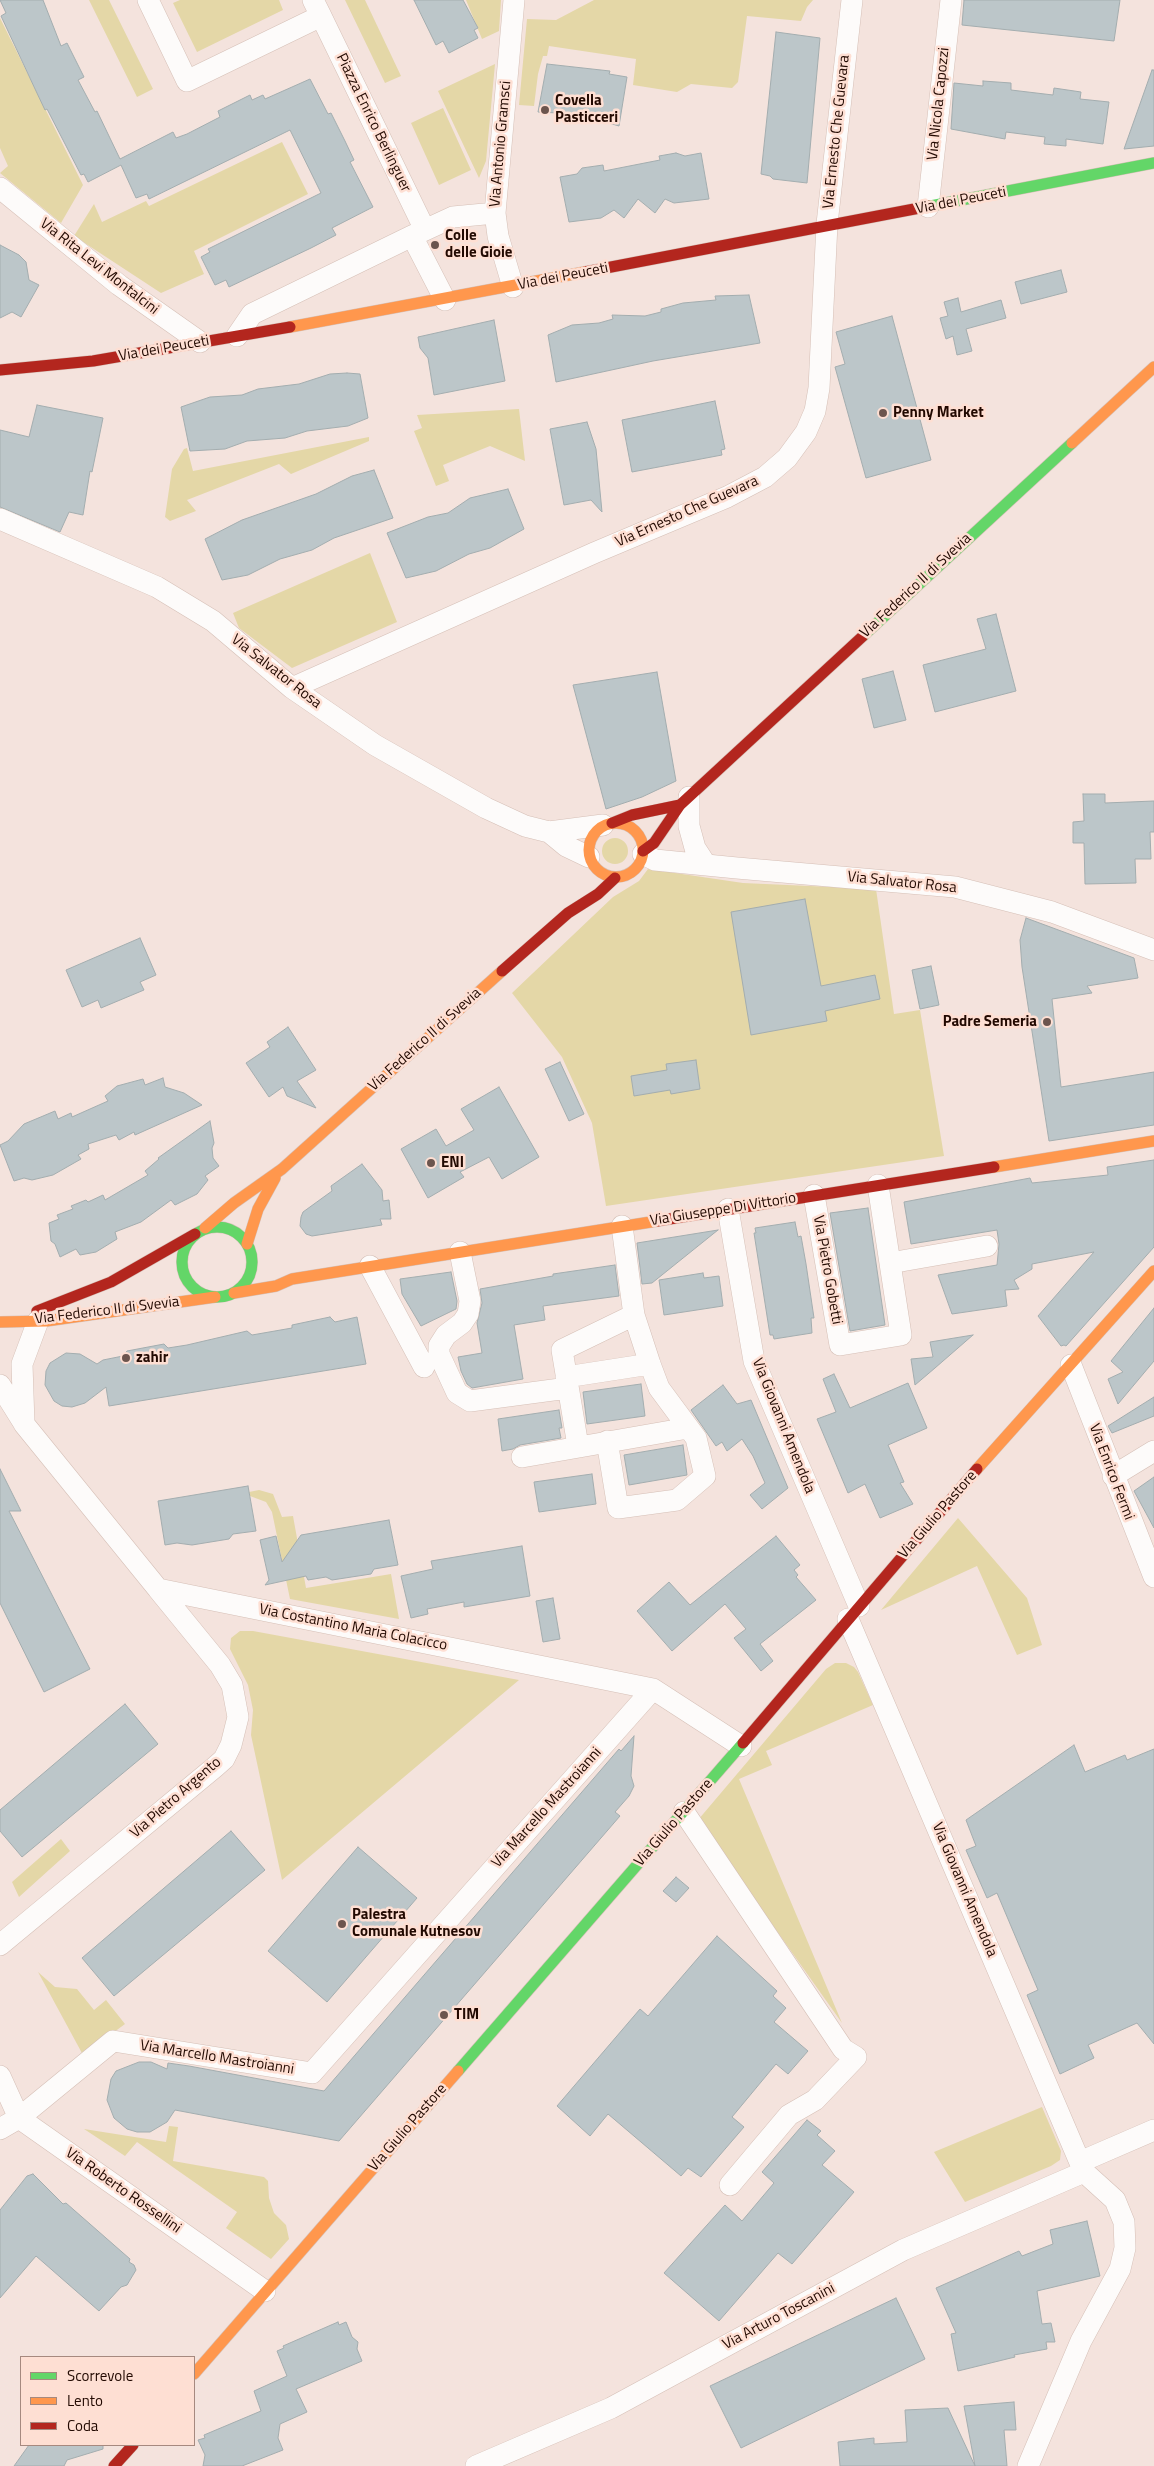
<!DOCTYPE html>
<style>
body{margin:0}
#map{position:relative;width:1154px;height:2466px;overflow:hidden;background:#f4e3dd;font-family:"Titillium Web",sans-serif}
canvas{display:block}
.legend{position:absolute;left:20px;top:2356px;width:175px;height:90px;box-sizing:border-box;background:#fedfd3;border:1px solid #a6897f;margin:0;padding:6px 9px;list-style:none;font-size:15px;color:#220901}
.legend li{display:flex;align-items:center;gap:10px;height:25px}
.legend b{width:25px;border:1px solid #a6897f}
</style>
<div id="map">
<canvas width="1154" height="2466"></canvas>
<ul class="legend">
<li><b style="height:6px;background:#63d668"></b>Scorrevole</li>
<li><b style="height:6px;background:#ff974d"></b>Lento</li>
<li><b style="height:6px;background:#b3261e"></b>Coda</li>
</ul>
</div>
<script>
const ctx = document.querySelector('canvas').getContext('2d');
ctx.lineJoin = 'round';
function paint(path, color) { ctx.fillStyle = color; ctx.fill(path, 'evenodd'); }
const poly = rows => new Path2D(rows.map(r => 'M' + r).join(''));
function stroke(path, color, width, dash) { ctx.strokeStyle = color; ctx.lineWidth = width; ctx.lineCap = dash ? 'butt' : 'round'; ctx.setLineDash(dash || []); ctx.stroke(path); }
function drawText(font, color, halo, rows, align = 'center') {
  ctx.font = font + ' "Titillium Web",sans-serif'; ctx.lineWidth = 5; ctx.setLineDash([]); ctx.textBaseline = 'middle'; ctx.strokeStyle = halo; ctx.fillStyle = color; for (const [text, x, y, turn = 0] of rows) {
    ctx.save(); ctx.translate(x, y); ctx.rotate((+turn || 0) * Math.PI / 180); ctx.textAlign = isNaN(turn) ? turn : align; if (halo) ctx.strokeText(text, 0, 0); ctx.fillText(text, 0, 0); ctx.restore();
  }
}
paint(poly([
 [89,0,109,0,153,89,137,97],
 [180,0,279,0,283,10,197,52,173,3],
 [345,0,365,0,401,76,385,83],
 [466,0,501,0,499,31,482,39],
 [594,0,813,0,807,7,801,21,747,16,738,82,732,88,691,84,677,92,633,85,636,59,549,46,547,56,543,56,538,74,534,106,519,105,527,19,556,20],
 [0,18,83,185,61,223,0,173,8,166,0,148],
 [495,64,486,161,479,178,438,91],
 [443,108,471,170,439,185,411,123],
 [282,142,308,194,194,251,204,274,161,293,74,236,94,204,102,222,146,201,149,206],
 [519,409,525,461,490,446,443,465,449,481,436,486,414,431,422,428,417,415],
 [369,437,369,441,291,474,279,464,187,500,196,511,170,521,165,517,172,469,184,449,187,448,193,471],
 [370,553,397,622,292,668,239,628,233,613],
 '602 851a13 13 0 1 1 26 0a13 13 0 1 1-26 0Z',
 [648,869,743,883,876,889,894,1014,920,1010,944,1156,606,1206,592,1123,562,1057,512,993,613,897,639,881],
 [259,1490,273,1494,282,1517,293,1516,306,1588,391,1574,399,1619,290,1599,272,1512,266,1502,250,1496,249,1492],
 [958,1518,1027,1598,1042,1645,1017,1655,977,1566,881,1610],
 [240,1631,253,1631,519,1680,282,1880,251,1735,253,1710,248,1685,230,1649,231,1638],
 [835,1663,846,1663,854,1667,858,1672,873,1705,766,1751,772,1765,739,1779,842,2023,698,1820,826,1669],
 [61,1839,70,1851,19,1897,12,1882],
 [38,1972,55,1987,77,1989,94,2010,106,2000,125,2024,83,2055],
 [1042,2107,1061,2151,1060,2160,1051,2166,965,2202,934,2152],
 [169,2126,178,2127,173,2161,264,2177,268,2181,269,2198,274,2213,286,2225,289,2239,271,2259,226,2228,237,2212,137,2142,125,2156,84,2129,166,2142]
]), '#e4d7a7');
const building = poly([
 [0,0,43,0,61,46,67,43,84,77,78,80,95,112,97,111,120,159,173,132,176,138,187,134,220,117,218,111,250,95,252,100,263,95,265,99,310,79,328,114,331,113,345,141,354,160,350,162,373,207,332,228,336,235,311,248,229,287,226,280,215,285,201,257,210,252,208,249,321,193,290,130,149,199,147,194,136,198,121,165,88,182,84,174,81,175,47,109,45,110,36,91,1,16,6,13,0,0],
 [414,0,463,0,478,28,474,30,478,38,449,53,443,41,436,45,414,0],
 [964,0,1120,0,1114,41,962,25,964,0],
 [776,32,820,38,807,183,773,179,770,176,761,174,776,32],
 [547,64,610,71,609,74,627,77,619,126,578,114,538,112,547,64],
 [1152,70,1154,70,1154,146,1124,149,1152,70],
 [983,81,1011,83,1011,90,1053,95,1054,88,1081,92,1080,99,1109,102,1103,144,1066,139,1066,146,1044,144,1045,137,1006,132,1005,139,951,129,954,83,983,86,983,81],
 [676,153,685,156,701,153,709,199,674,203,665,199,655,213,638,199,624,218,614,210,601,218,569,222,560,177,577,174,582,168,603,165,604,171,660,160,659,156,676,153],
 [0,245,19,255,26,262,29,280,39,285,21,317,12,312,0,318,0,245],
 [1061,270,1067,292,1021,304,1015,282,1061,270],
 [749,295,760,343,653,361,556,382,548,335,572,325,599,323,613,319,612,315,645,316,661,312,661,309,683,303,716,300,715,296,749,295],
 [958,298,961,312,1001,300,1006,318,966,329,972,351,957,355,953,336,946,339,940,318,948,316,944,302,958,298],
 [892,316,931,460,866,478,835,367,845,364,836,332,892,316],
 [494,320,505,381,434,395,428,358,420,348,418,337,494,320],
 [347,373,360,374,368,418,348,426,307,431,285,438,247,441,225,449,190,451,181,407,210,397,242,395,258,389,299,384,330,374,347,373],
 [715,401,725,449,721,450,722,455,632,472,622,420,715,401],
 [37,405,103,418,92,472,90,471,83,515,69,512,60,532,0,507,0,430,29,437,37,405],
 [587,422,596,449,602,512,591,500,564,505,550,429,587,422],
 [374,470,393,518,334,538,312,550,280,559,248,575,222,580,205,539,242,520,316,494,352,476,374,470],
 [508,489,524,529,490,548,469,554,436,571,406,578,387,533,428,517,448,513,470,498,508,489],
 [996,614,1016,691,935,712,923,665,986,649,977,619,996,614],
 [893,671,906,720,874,728,862,679,893,671],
 [657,672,676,781,642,797,606,809,573,685,657,672],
 [1083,794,1105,794,1105,803,1154,801,1154,832,1150,832,1151,859,1135,859,1136,883,1085,884,1084,843,1073,843,1073,822,1084,821,1083,794],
 [805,899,821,986,875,975,880,999,825,1011,827,1021,751,1035,731,912,805,899],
 [1026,918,1134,958,1138,978,1087,986,1092,993,1052,999,1061,1087,1154,1072,1154,1125,1049,1141,1022,967,1020,940,1026,918],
 [140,938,156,975,140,982,144,990,101,1008,98,1000,82,1007,66,970,140,938],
 [931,966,939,1005,920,1009,912,970,931,966],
 [288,1027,316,1070,297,1081,316,1108,287,1096,283,1087,269,1097,246,1063,270,1047,267,1042,288,1027],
 [696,1060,700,1089,671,1094,670,1090,634,1096,631,1076,667,1070,666,1064,696,1060],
 [560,1062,584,1114,569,1121,545,1069,560,1062],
 [163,1078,165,1087,184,1093,202,1105,135,1135,134,1132,119,1140,116,1135,88,1144,89,1149,78,1155,81,1159,53,1175,32,1180,24,1178,14,1181,0,1145,8,1141,24,1124,55,1111,58,1119,71,1113,72,1117,108,1101,105,1096,117,1086,143,1079,145,1085,163,1078],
 [499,1087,539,1157,502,1179,489,1157,460,1172,464,1177,428,1198,401,1149,436,1129,446,1146,474,1130,461,1109,499,1087],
 [210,1121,214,1143,212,1148,213,1158,219,1166,205,1176,208,1180,197,1194,175,1205,171,1200,141,1222,115,1232,117,1239,96,1252,80,1255,76,1249,60,1257,55,1244,51,1241,49,1223,59,1219,57,1215,73,1209,71,1206,86,1200,88,1202,103,1195,105,1200,148,1175,145,1171,159,1159,158,1158,210,1121],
 [1154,1160,1154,1247,1066,1346,1064,1345,1061,1346,1038,1316,1094,1252,1032,1264,1032,1269,1014,1280,1019,1289,1005,1290,1007,1306,952,1314,938,1275,997,1265,999,1244,997,1230,911,1244,904,1202,1030,1178,1032,1183,1108,1175,1107,1167,1154,1160],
 [362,1164,382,1190,383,1201,389,1200,391,1219,380,1219,382,1225,312,1236,306,1234,300,1226,301,1217,303,1212,332,1191,331,1186,362,1164],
 [868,1208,885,1325,850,1331,830,1213,868,1208],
 [795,1222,798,1237,801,1236,806,1264,814,1318,811,1318,812,1333,774,1339,773,1335,770,1335,754,1233,756,1233,755,1228,795,1222],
 [718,1230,652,1283,642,1284,637,1243,718,1230],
 [615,1265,619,1296,543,1306,545,1320,514,1325,523,1379,472,1388,467,1384,461,1371,458,1357,482,1353,477,1323,482,1303,480,1289,553,1276,553,1274,615,1265],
 [451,1272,457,1301,456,1309,421,1326,402,1294,400,1279,451,1272],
 [703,1273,704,1278,719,1276,723,1306,664,1315,659,1280,703,1273],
 [1154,1308,1154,1361,1118,1404,1108,1379,1123,1372,1111,1361,1154,1308],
 [330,1317,335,1322,357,1317,366,1364,109,1406,106,1387,85,1403,72,1407,62,1406,54,1401,45,1385,46,1371,50,1363,66,1353,80,1354,97,1364,103,1360,123,1356,127,1351,164,1344,168,1348,187,1345,247,1331,252,1335,292,1328,292,1325,330,1317],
 [973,1335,935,1368,915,1385,911,1359,933,1357,930,1342,973,1335],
 [834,1374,850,1408,908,1383,927,1428,888,1445,904,1482,900,1483,913,1504,880,1518,865,1484,848,1493,817,1419,836,1412,823,1379,834,1374],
 [641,1384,645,1416,587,1424,583,1392,641,1384],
 [723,1385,737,1404,751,1400,788,1488,762,1509,750,1495,765,1483,753,1456,742,1439,727,1451,722,1442,716,1446,691,1410,723,1385],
 [1154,1397,1154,1416,1112,1433,1108,1426,1154,1397],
 [559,1410,562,1428,559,1428,561,1438,520,1445,513,1449,502,1451,498,1419,559,1410],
 [683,1445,687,1475,629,1485,624,1455,683,1445],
 [0,1469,21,1511,9,1511,90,1669,44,1692,0,1603,0,1469],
 [592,1474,596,1504,539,1512,534,1482,592,1474],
 [1154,1477,1154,1528,1134,1491,1154,1477],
 [248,1486,256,1531,233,1534,229,1539,192,1545,177,1543,165,1545,158,1501,248,1486],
 [389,1520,398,1565,374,1569,371,1574,332,1580,326,1577,308,1580,306,1576,265,1585,269,1580,260,1540,276,1536,282,1562,301,1535,389,1520],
 [776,1536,800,1565,794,1570,798,1575,796,1577,816,1600,760,1644,773,1661,761,1671,734,1638,746,1629,725,1604,672,1651,637,1611,669,1582,690,1605,776,1536],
 [522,1546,530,1596,464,1607,464,1602,427,1609,428,1614,411,1618,401,1576,433,1569,431,1561,522,1546],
 [553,1598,560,1639,543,1642,536,1601,553,1598],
 [125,1704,158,1744,22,1857,0,1831,0,1810,125,1704],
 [634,1736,631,1776,634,1786,629,1796,615,1812,620,1816,339,2141,175,2110,167,2122,150,2132,137,2132,127,2129,114,2118,107,2100,111,2079,116,2071,139,2062,151,2062,167,2069,168,2063,189,2066,324,2091,619,1749,621,1751,634,1736],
 [1074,1745,1085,1772,1125,1755,1127,1760,1154,1749,1154,2044,1137,2023,1088,2045,1094,2058,1060,2074,1027,1995,1038,1990,997,1893,987,1898,966,1850,976,1846,966,1820,1074,1745],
 [231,1831,265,1870,114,1996,82,1958,231,1831],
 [358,1847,417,1898,327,2002,268,1951,358,1847],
 [676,1877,689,1888,676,1902,663,1891,676,1877],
 [717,1936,777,1991,773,1996,786,2008,774,2022,808,2051,788,2074,776,2064,732,2117,744,2127,701,2177,688,2168,681,2176,608,2114,590,2136,557,2106,640,2009,648,2016,717,1936],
 [807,2120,821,2131,817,2135,835,2151,822,2165,854,2192,792,2264,778,2253,719,2321,664,2273,725,2205,742,2221,774,2183,762,2172,807,2120],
 [33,2174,63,2204,66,2203,130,2259,129,2262,134,2265,136,2270,127,2285,121,2287,99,2311,36,2256,0,2298,0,2210,27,2176,33,2174],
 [1087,2221,1100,2276,1037,2291,1042,2324,1051,2323,1055,2342,1046,2342,1047,2349,1014,2355,1015,2357,958,2371,951,2334,956,2333,936,2288,1019,2251,1022,2256,1053,2244,1050,2230,1087,2221],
 [896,2298,925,2359,741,2448,710,2386,896,2298],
 [338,2322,339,2325,346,2322,352,2337,358,2342,357,2349,362,2361,296,2389,307,2412,280,2424,278,2438,283,2450,242,2466,203,2466,205,2455,198,2440,205,2438,204,2435,261,2411,254,2391,287,2376,277,2351,284,2348,283,2346,338,2322],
 [1014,2402,1016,2430,1004,2430,1007,2466,840,2466,838,2442,874,2438,874,2444,907,2442,905,2410,948,2408,975,2466,964,2406,1014,2402],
 [29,2445,103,2445,103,2449,67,2460,64,2466,14,2466,29,2445]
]);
paint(building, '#bcc6c9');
stroke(building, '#a3adaf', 1);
const street = poly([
 [148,0,187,81,321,16,313,0],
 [321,16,425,230],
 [0,188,119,285,200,342],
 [928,207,951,0],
 [412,236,445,300],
 [513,287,498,236,495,213,514,0],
 [237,336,252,314,412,236,453,217,495,213],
 [0,519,157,587,213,621,292,688,375,745,486,808,525,826,549,832,603,825],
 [292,688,594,553,727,497,765,477,787,458,806,432,815,411,819,388,827,224,852,0],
 [689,797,689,826,695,848,706,865],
 [549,832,566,846,589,857],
 [643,854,655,860,737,868,955,887,1052,912,1154,950],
 [814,1195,840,1345,901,1335,878,1185],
 [728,1209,754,1361,859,1606],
 [460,1252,470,1301,468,1314,462,1323,446,1335,439,1346,439,1354,457,1393,470,1401,568,1388],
 [890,1263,987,1246],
 [370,1266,424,1367],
 [38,1321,22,1364,24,1424,158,1589,653,1689,741,1746],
 [1071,1365,1154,1577],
 [566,1377,650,1364],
 [0,1385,23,1422],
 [607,1441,618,1508,677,1500,705,1476,696,1438,659,1388,650,1364,634,1315,622,1226],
 [578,1446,562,1350,634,1315],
 [522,1457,688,1428],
 [1113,1476,1154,1451],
 [848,1619,1084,2172,1115,2200,1124,2222,1125,2248,1120,2269,1081,2341,1028,2466],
 [684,1812,843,2049,856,2057,815,2100,789,2115,730,2185],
 [0,1945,215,1767,224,1759,231,1745,238,1717,232,1685,220,1665,158,1589],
 [0,2076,19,2118,265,2291],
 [0,2129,19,2118,113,2041,312,2073,653,1689],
 [1080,2162,1154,2130],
 [476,2466,611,2408,903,2250,1084,2172]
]);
const fast = poly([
 [930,206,1154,163],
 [863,636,1072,443],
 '182 1262a35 35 0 1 1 70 0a35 35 0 1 1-70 0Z',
 [458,2071,743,1743]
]);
const slow = poly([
 [290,327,585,272],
 [1072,443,1154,367],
 '589 850a27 27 0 1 1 54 0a27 27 0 1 1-54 0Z',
 [994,1167,1154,1141],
 [205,1228,234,1203,282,1169,502,971],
 [247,1244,258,1209,275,1178],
 [234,1293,276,1286,292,1279,657,1221],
 [0,1322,46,1321,215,1297],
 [977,1469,1154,1271],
 [194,2374,458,2071]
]);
const jam = poly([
 [585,272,930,206],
 [0,370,93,361,290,327],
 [612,823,632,815,680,805],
 [643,851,654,843,680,805,863,636],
 [502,971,568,913,598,894,615,878],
 [657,1221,994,1167],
 [37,1311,111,1282,195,1234],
 [743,1743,977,1469],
 [114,2466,133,2445]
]);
stroke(street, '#d5bfb6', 22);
stroke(fast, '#d5bfb6', 12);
stroke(slow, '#d5bfb6', 12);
stroke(jam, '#d5bfb6', 12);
stroke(street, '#fdfbfa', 21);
stroke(fast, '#63d668', 11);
stroke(slow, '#ff974d', 11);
stroke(jam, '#b3261e', 11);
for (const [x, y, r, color] of [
 [545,110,5,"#6c554e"],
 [435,245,5,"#6c554e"],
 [883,413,5,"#6c554e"],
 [1047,1022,5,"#6c554e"],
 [431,1163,5,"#6c554e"],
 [126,1358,5,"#6c554e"],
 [342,1924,5,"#6c554e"],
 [444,2015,5,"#6c554e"]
]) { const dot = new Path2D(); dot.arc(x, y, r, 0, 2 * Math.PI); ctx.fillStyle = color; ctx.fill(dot); stroke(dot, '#fedfd3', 2); }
drawText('bold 15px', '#220901', '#fedfd3', [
 ["Covella",555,101],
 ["Pasticceri",555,118],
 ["Colle",445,236],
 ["delle Gioie",445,253],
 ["Penny Market",893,413],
 ["Padre Semeria",1037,1022,"right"],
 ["ENI",441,1163],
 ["zahir",136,1358],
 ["Palestra",352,1915],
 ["Comunale Kutnesov",352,1932],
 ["TIM",454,2015]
], 'left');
drawText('15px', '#220901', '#fedfd3', [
 ["Via Nicola Capozzi",939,104,-84],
 ["Piazza Enrico Berlinguer",373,123,64],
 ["Via Ernesto Che Guevara",837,132,-84],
 ["Via Antonio Gramsci",501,144,-85],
 ["Via dei Peuceti",961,201,-11],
 ["Via Rita Levi Montalcini",99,267,38],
 ["Via dei Peuceti",563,277,-11],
 ["Via dei Peuceti",164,349,-10],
 ["Via Ernesto Che Guevara",687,512,-24],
 ["Via Federico II di Svevia",916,586,-43],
 ["Via Salvator Rosa",276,672,38],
 ["Via Salvator Rosa",902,883,6],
 ["Via Federico II di Svevia",425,1040,-42],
 ["Via Giuseppe Di Vittorio",723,1210,-9],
 ["Via Pietro Gobetti",827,1270,80],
 ["Via Federico II di Svevia",107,1311,-7],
 ["Via Giovanni Amendola",783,1426,68],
 ["Via Enrico Fermi",1111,1472,69],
 ["Via Giulio Pastore",938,1515,-49],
 ["Via Costantino Maria Colacicco",353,1628,11],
 ["Via Pietro Argento",176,1798,-41],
 ["Via Marcello Mastroianni",547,1808,-48],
 ["Via Giulio Pastore",674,1823,-49],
 ["Via Giovanni Amendola",964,1890,67],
 ["Via Marcello Mastroianni",217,2058,9],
 ["Via Giulio Pastore",408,2128,-49],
 ["Via Roberto Rossellini",123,2191,35],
 ["Via Arturo Toscanini",779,2317,-28]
]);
</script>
